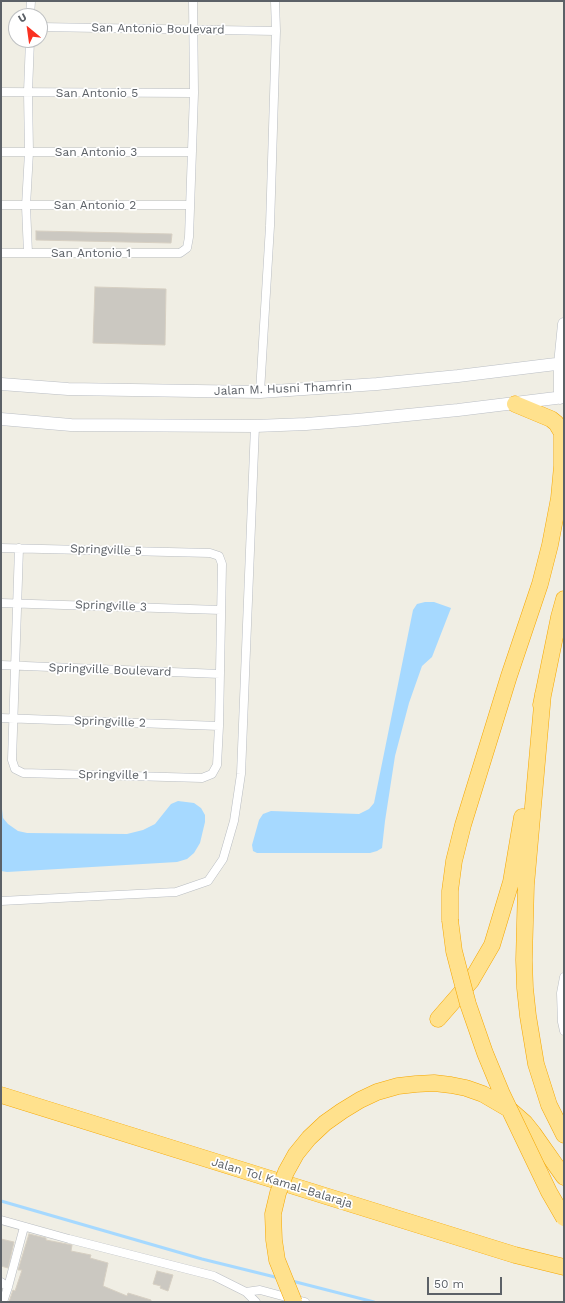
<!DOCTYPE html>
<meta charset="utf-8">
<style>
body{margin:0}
#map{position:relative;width:565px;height:1303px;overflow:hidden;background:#f0eee4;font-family:"Work Sans",sans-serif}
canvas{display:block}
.frame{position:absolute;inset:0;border:2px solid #5c6167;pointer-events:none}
.north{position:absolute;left:8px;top:8px;width:40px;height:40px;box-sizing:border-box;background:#fff;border:1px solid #bec0c2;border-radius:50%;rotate:331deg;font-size:11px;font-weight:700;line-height:16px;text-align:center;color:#5c6167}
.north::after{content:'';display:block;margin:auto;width:14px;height:18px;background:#fa3121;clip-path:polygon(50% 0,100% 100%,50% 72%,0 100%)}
.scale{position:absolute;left:427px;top:1277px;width:75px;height:18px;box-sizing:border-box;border:2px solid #5c6167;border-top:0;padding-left:5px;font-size:12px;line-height:14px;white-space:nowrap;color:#5c6167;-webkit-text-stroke:3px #fff;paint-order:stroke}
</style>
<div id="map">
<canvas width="565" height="1303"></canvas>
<div class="frame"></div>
<div class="north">U</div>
<div class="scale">50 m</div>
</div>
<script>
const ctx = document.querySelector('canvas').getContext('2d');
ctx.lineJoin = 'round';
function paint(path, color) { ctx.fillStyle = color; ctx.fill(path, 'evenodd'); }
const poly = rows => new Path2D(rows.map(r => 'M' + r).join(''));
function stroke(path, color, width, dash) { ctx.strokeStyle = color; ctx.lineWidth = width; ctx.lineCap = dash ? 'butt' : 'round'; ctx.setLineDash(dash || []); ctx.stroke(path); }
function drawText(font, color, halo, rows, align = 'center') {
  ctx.font = font + ' "Work Sans",sans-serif'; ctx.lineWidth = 3.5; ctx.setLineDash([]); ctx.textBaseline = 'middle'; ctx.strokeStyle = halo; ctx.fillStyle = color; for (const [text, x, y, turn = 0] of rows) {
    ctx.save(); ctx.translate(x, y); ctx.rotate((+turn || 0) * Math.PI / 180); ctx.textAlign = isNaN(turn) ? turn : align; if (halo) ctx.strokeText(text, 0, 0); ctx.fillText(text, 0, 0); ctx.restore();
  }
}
paint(poly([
 [425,602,434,602,451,608,432,657,422,666,409,703,395,756,385,821,382,848,377,851,370,853,257,853,253,851,252,845,259,820,263,814,271,811,359,814,369,809,374,803,413,610,417,604],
 [1,800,3,818,8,824,18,831,27,833,127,834,143,830,155,824,171,804,178,801,194,803,201,808,205,815,205,822,200,843,194,853,187,859,177,862,7,872,1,871]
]), '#a6d9ff');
stroke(poly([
 [1,1201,202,1259,279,1278],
 [292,1281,374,1302]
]), '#a6d9ff', 3);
const building = poly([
 [36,231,172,234,171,243,36,240,36,231],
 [95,287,166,289,165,345,93,343,95,287],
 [29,1234,46,1238,46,1240,72,1245,71,1251,91,1255,90,1258,108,1263,103,1286,127,1296,128,1293,151,1300,151,1302,9,1302,13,1290,15,1291,22,1270,18,1270,29,1234],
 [1,1239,14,1242,8,1268,1,1266,1,1239],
 [157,1271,173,1275,168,1291,160,1288,161,1286,153,1284,157,1271]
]);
paint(building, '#cbc8c1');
stroke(building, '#d6cfc2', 1);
const street = poly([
 [30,16,31,1],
 [40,27,276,31],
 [1,92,194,93],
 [1,152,191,152],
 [1,205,190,205],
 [1,253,180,253,187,248,189,237,194,93,193,1],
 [28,253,26,206,29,152,28,92,30,40],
 [260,392,270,226,276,31,275,1],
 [1,548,210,553,219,556,222,564,219,726,217,765,212,774,202,778,23,773,15,769,12,760,19,548],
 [1,603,221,610],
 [1,665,220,674],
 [1,718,219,726],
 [1,901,176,892,208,881,223,859,234,821,241,774,255,426],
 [564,977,561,993,562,1022,564,1031],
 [1,1220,69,1239,214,1276,246,1292,256,1302],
 [1,1282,8,1287],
 [246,1292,260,1290,305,1302],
 [3,1302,8,1287,24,1227]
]);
const secondary = poly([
 [1,384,68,389,260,392,377,384,458,376,564,363],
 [560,398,560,364,564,324],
 [1,419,71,425,255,426,306,424,357,420,458,410,564,397]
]);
const highway = poly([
 [543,694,526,885,524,960,525,988,528,1016,536,1064,549,1105,564,1135],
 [541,705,559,617,564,599],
 [450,920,450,891,454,861,463,825,509,676,540,584,550,545,559,498,562,466,562,433,556,423,551,419,515,404],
 [438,1019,471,981,492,945,511,882,522,817],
 [1,1095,515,1255,564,1267],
 [509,1109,525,1123,533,1133,564,1177]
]);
stroke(street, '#b9bdc2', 9);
stroke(secondary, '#babec4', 13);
stroke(highway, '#f5a700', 17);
stroke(street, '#fff', 8);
stroke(secondary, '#fff', 12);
stroke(highway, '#ffe18d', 16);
const highwayBridge = poly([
 [450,920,454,951,460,974,468,1004,485,1053,502,1094,549,1192,564,1218],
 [294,1302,277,1260,274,1240,273,1214,278,1193,286,1172,296,1154,309,1138,325,1123,342,1111,360,1100,377,1092,398,1086,416,1084,434,1083,451,1085,466,1088,483,1094,507,1108]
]);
stroke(highwayBridge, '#f5a700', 17, []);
stroke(highwayBridge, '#ffe18d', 16);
drawText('12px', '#5c6167', '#fff', [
 ["San Antonio Boulevard",158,29,1],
 ["San Antonio 5",97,93],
 ["San Antonio 3",96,152],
 ["San Antonio 2",95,205],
 ["San Antonio 1",91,253],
 ["Jalan M. Husni Thamrin",283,389,-2],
 ["Springville 5",106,550,2],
 ["Springville 3",111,606,2],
 ["Springville Boulevard",110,670,2],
 ["Springville 2",110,722,2],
 ["Springville 1",113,775,1],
 ["Jalan Tol Kamal–Balaraja",282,1183,17]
]);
</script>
